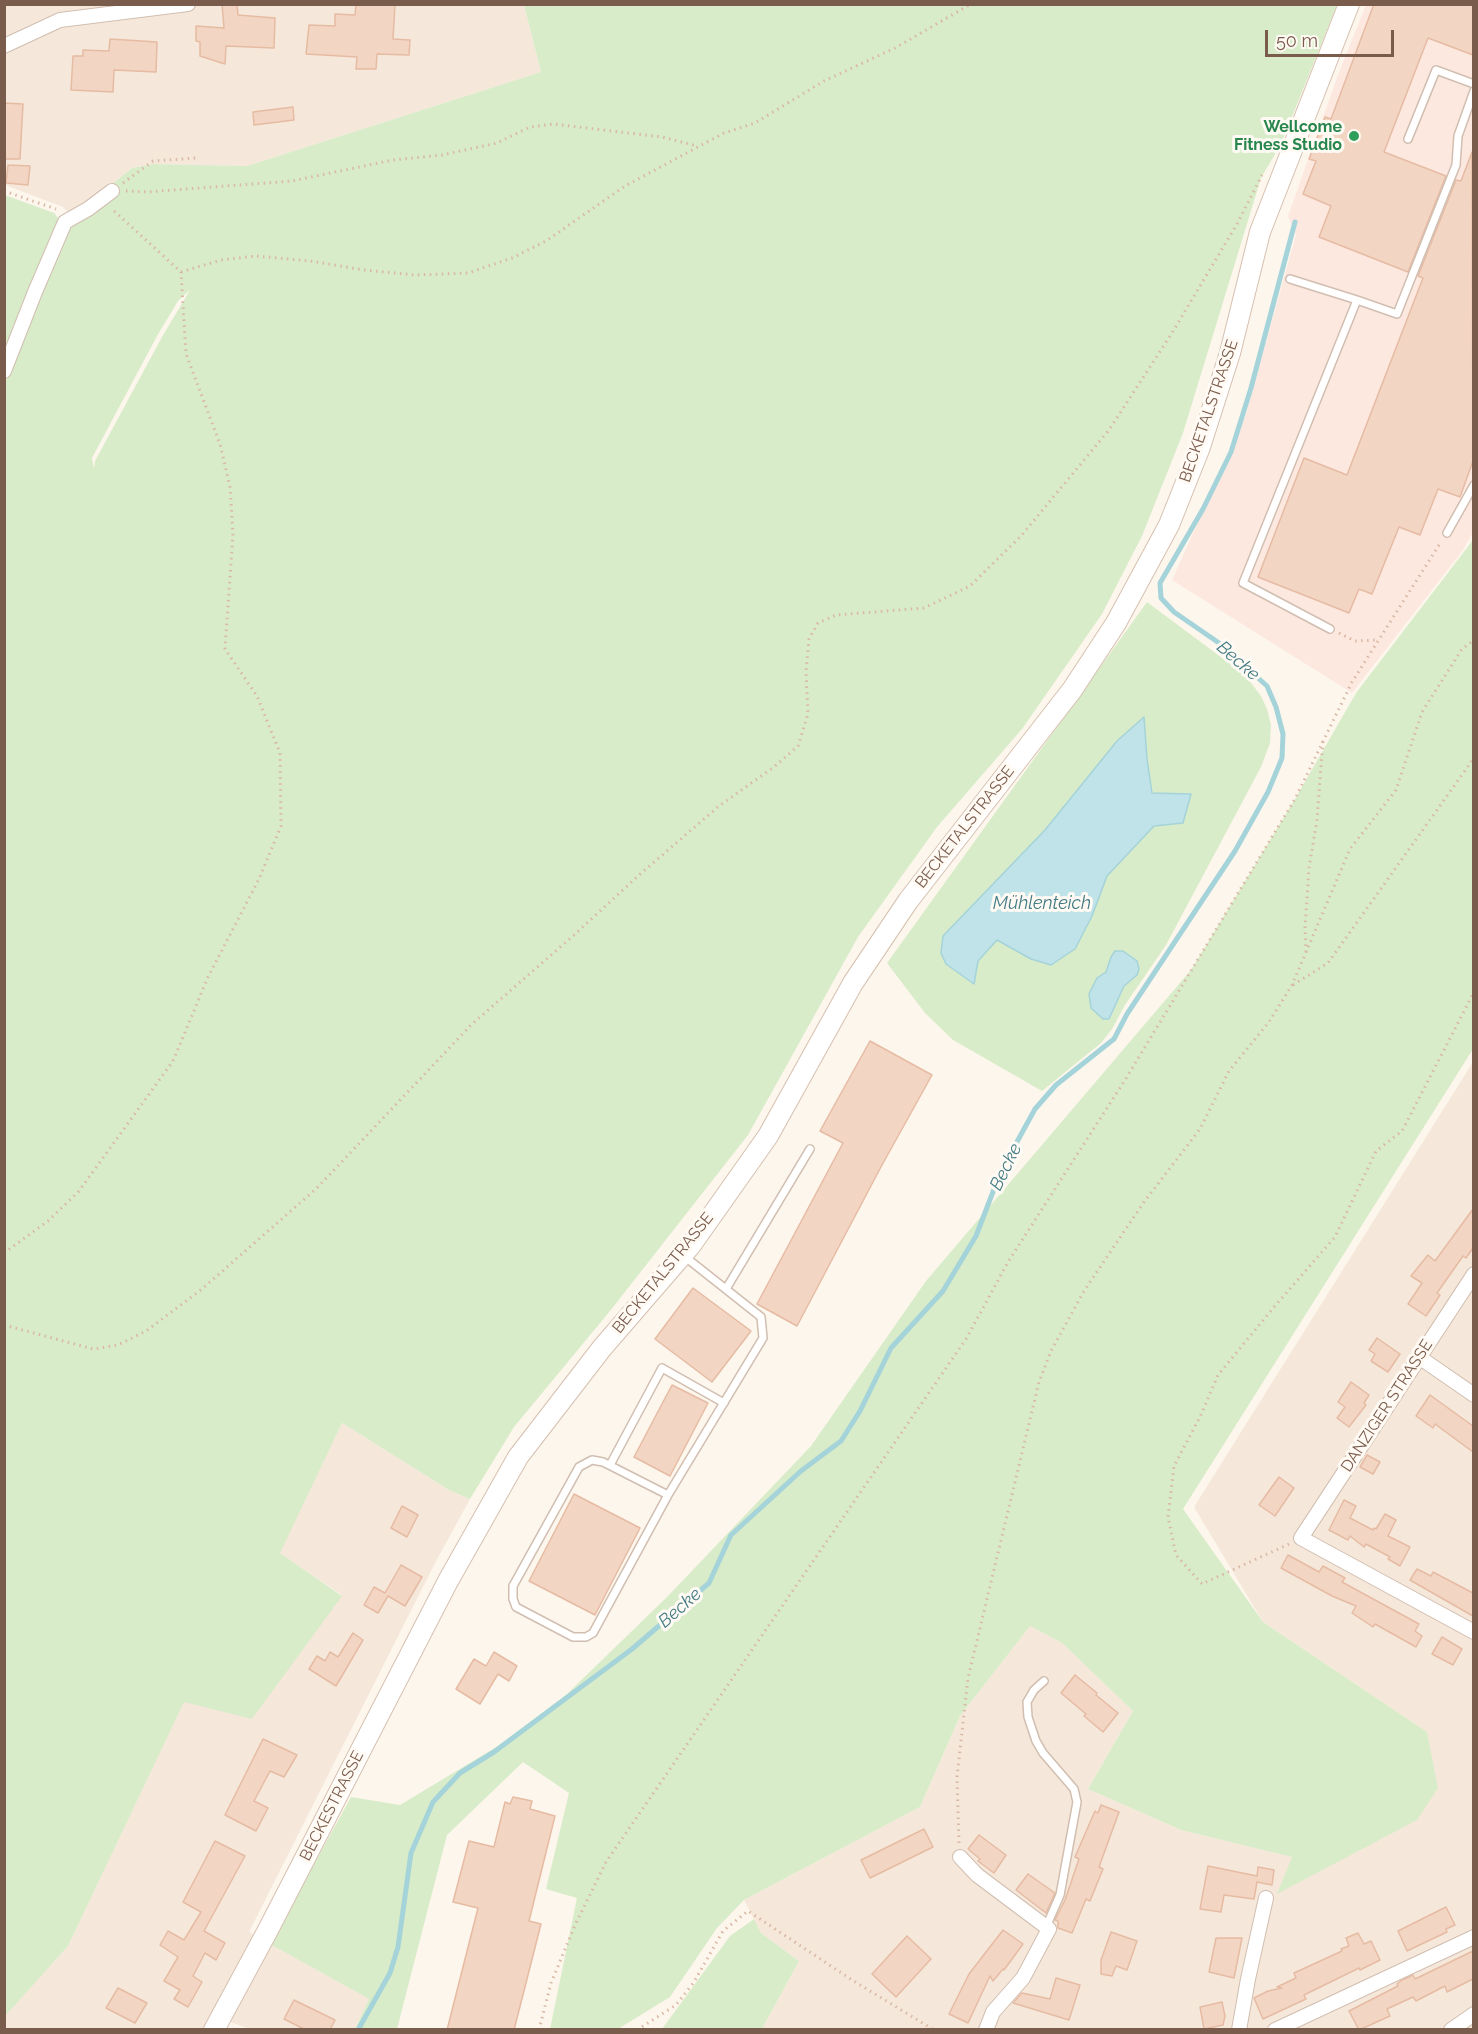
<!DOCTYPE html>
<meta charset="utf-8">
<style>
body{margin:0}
#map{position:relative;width:1478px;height:2034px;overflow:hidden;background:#fdf6ec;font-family:Raleway,sans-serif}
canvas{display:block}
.frame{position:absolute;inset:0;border:6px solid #7a5c4d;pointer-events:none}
.scale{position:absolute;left:1265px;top:30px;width:129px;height:27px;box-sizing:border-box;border:3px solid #7a5c4d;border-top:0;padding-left:8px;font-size:18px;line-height:21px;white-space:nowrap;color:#7a5c4d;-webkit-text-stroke:4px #fffaf3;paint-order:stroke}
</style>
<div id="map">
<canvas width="1478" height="2034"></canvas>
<div class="frame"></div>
<div class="scale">50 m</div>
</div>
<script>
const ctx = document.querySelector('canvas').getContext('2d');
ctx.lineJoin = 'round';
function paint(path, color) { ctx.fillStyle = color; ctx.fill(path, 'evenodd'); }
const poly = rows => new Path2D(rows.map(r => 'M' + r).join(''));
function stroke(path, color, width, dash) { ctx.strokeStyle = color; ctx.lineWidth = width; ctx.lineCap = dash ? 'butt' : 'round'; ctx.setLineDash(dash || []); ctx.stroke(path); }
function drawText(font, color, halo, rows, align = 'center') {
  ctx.font = font + ' Raleway,sans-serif'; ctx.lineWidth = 6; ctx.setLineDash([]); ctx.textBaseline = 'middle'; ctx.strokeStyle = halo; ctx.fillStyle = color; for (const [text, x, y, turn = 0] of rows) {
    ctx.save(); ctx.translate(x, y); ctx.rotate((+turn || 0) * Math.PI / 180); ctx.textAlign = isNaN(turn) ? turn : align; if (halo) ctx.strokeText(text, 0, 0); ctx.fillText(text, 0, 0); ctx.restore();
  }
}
paint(poly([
 [4,5,524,5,541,72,247,166,153,164,132,168,87,204,70,214,63,207,5,185],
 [1473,1062,1473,2029,762,2029,799,1961,761,1933,744,1900,920,1807,960,1716,1030,1626,1062,1643,1133,1711,1088,1789,1181,1830,1293,1857,1278,1893,1427,1732,1263,1622,1194,1507],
 [342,1423,449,1490,470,1499,434,1565,249,1932,369,1999,355,2029,249,2029,213,2015,207,2029,5,2030,4,2016,68,1946,184,1701,342,1595,279,1553]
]), '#f5e8da');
paint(poly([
 [1366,5,1473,5,1473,532,1463,550,1352,693,1172,580,1245,417,1296,235,1288,216,1338,75]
]), '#fde8e0');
paint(poly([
 [524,5,1337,5,1281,144,1261,178,1183,433,1142,536,1102,614,1022,729,937,827,858,937,748,1135,610,1311,514,1427,470,1499,449,1490,342,1423,280,1553,342,1596,252,1719,184,1702,68,1946,5,2016,4,375,66,223,87,204,132,168,153,164,247,166,541,72],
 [190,290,162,337,95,461,94,469,92,458,157,336,178,301],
 [5,195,54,213,62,223,5,364],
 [1473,540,1473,1049,1183,1509,1263,1622,1427,1732,1438,1788,1417,1820,1277,1894,1292,1857,1181,1830,1088,1789,1133,1711,1062,1643,1030,1626,960,1716,920,1807,744,1900,717,1928,670,1997,618,2029,550,2029,577,1898,546,1889,569,1793,523,1762,447,1835,397,2029,355,2029,369,1999,270,1944,351,1797,400,1805,498,1746,567,1694,667,1597,811,1446,926,1281,1191,970,1295,799,1356,693],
 [1147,602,1245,675,1261,696,1267,709,1271,725,1270,743,1261,767,1166,945,1125,1005,1112,1029,1101,1043,1042,1091,953,1040,925,1013,887,963],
 [754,1919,761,1933,799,1961,762,2029,662,2029,730,1936]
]), '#d8ecc9');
const water = poly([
 [1144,717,1147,759,1152,793,1191,794,1183,823,1154,826,1107,876,1092,916,1075,949,1051,965,1031,959,997,940,978,961,974,984,946,964,941,953,943,936,1045,830,1117,741,1144,717],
 [1115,951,1123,951,1137,961,1139,969,1137,975,1124,986,1109,1019,1103,1019,1091,1008,1089,994,1097,978,1106,972,1111,957,1115,951]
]);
paint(water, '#bfe3e8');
stroke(water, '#a5d3da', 1.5);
stroke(poly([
 [358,2030,390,1973,398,1947,411,1853,433,1802,460,1773,494,1752,632,1649,709,1583,731,1535,801,1471,841,1441,860,1411,891,1348,943,1291,976,1236,1001,1171,1035,1109,1056,1085,1114,1039,1127,1014,1235,851,1268,792,1282,758,1283,734,1276,707,1267,686,1219,643,1174,612,1161,598,1160,583,1203,509,1231,452,1251,388,1295,222]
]), '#a5d3da', 5);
const building = poly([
 [222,4,237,4,238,15,275,18,274,48,226,46,225,64,200,56,200,42,196,41,196,26,224,28,222,4],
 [356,4,395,4,393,39,410,40,409,55,377,54,376,69,356,69,357,57,306,54,309,25,335,26,335,14,355,15,356,4],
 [1374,4,1473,4,1473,55,1428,38,1384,152,1446,176,1408,272,1319,237,1331,206,1303,194,1316,161,1309,159,1325,117,1331,119,1374,4],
 [110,39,157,42,156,72,114,70,113,92,71,90,73,56,83,56,83,50,109,51,110,39],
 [4,103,23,104,20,159,4,159,4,103],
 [293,107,294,120,254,125,253,112,293,107],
 [1472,152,1473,461,1460,497,1438,489,1420,535,1399,527,1372,594,1359,589,1349,613,1258,577,1304,458,1347,475,1423,278,1418,276,1456,180,1461,181,1472,152],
 [8,165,30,166,28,185,6,183,8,165],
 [870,1041,932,1075,882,1165,797,1326,757,1304,843,1143,820,1131,870,1041],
 [1473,1209,1473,1248,1466,1258,1463,1256,1437,1293,1440,1295,1426,1316,1408,1304,1422,1283,1411,1276,1428,1255,1435,1261,1473,1209],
 [693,1288,751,1331,712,1382,655,1339,693,1288],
 [1377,1338,1400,1354,1388,1372,1371,1361,1375,1354,1369,1350,1377,1338],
 [1351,1382,1369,1395,1364,1403,1366,1405,1349,1427,1337,1418,1345,1407,1338,1402,1351,1382],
 [672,1385,708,1403,670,1476,634,1457,672,1385],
 [1430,1395,1473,1426,1473,1452,1435,1424,1433,1428,1416,1416,1430,1395],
 [1367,1455,1380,1462,1373,1474,1360,1467,1367,1455],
 [1279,1477,1294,1488,1275,1516,1259,1505,1279,1477],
 [574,1494,640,1528,595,1615,529,1581,574,1494],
 [1344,1500,1356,1506,1350,1518,1373,1530,1374,1528,1376,1529,1385,1514,1396,1520,1388,1536,1410,1547,1400,1566,1388,1559,1390,1557,1366,1544,1364,1547,1350,1536,1348,1540,1329,1530,1344,1500],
 [402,1506,418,1515,407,1537,391,1528,402,1506],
 [1288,1555,1319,1572,1323,1566,1345,1578,1342,1582,1419,1624,1415,1631,1422,1636,1416,1647,1375,1624,1373,1627,1352,1613,1356,1606,1332,1596,1281,1568,1288,1555],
 [401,1565,422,1577,405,1606,388,1596,378,1613,364,1605,374,1587,385,1593,401,1565],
 [1417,1569,1431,1576,1433,1572,1473,1593,1473,1616,1410,1580,1417,1569],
 [353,1633,363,1640,336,1686,309,1669,317,1656,325,1661,330,1652,338,1657,353,1633],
 [1442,1637,1462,1649,1453,1665,1432,1654,1442,1637],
 [494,1652,517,1666,509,1681,498,1674,480,1704,456,1689,474,1659,486,1666,494,1652],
 [1075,1675,1097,1693,1096,1695,1118,1713,1103,1732,1084,1716,1086,1714,1061,1693,1075,1675],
 [263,1739,297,1755,284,1777,270,1771,254,1801,268,1808,256,1831,225,1815,263,1739],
 [513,1797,532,1801,530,1809,555,1816,529,1921,541,1924,514,2030,447,2030,478,1908,453,1902,469,1841,494,1847,505,1802,510,1804,513,1797],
 [1101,1805,1119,1812,1099,1867,1103,1869,1090,1901,1086,1899,1072,1933,1058,1928,1058,1921,1055,1920,1065,1900,1079,1859,1075,1857,1095,1811,1098,1813,1101,1805],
 [924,1829,933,1847,870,1878,861,1860,924,1829],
 [979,1835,1006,1855,994,1873,978,1861,980,1859,968,1849,979,1835],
 [215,1841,245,1856,204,1931,225,1943,216,1960,205,1953,193,1976,202,1982,188,2007,174,1999,180,1990,164,1981,178,1957,160,1945,168,1931,184,1940,201,1912,183,1902,215,1841],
 [1208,1866,1257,1876,1258,1867,1274,1870,1272,1885,1257,1882,1254,1899,1224,1895,1221,1912,1200,1909,1208,1866],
 [1028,1874,1055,1893,1046,1913,1016,1890,1028,1874],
 [1446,1907,1455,1925,1446,1929,1447,1932,1407,1951,1398,1931,1446,1907],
 [1003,1930,1023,1944,1004,1970,1003,1969,993,1981,990,1976,968,2023,949,2014,969,1974,1003,1930],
 [1111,1932,1137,1941,1127,1970,1116,1966,1112,1976,1101,1974,1101,1960,1111,1932],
 [1358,1933,1364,1944,1371,1941,1380,1960,1360,1970,1359,1968,1304,1995,1306,1999,1263,2019,1254,1998,1268,1991,1282,1988,1277,1987,1296,1978,1294,1973,1342,1951,1341,1949,1349,1946,1346,1938,1358,1933],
 [907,1936,931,1959,896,1997,872,1974,907,1936],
 [1216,1938,1242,1938,1234,1978,1209,1972,1216,1938],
 [1473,1951,1473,1979,1447,1992,1445,1986,1416,2001,1413,1997,1387,2009,1390,2016,1359,2030,1349,2011,1398,1986,1397,1984,1402,1980,1413,1975,1415,1979,1473,1951],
 [1056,1978,1080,1985,1069,2020,1013,2003,1022,1993,1050,1999,1056,1978],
 [118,1988,147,2003,135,2023,106,2008,118,1988],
 [294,2000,335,2020,330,2030,306,2030,284,2019,294,2000],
 [1222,2002,1225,2016,1223,2025,1204,2029,1200,2007,1222,2002]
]);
paint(building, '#f3d5c3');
stroke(building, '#e6bba3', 1.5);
const service = poly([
 [1408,139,1436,70,1474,84],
 [1290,279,1357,300,1243,583,1330,629],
 [1357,300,1397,314,1456,165,1458,136,1474,91],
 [1447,533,1474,485],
 [726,1289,810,1149],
 [610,1465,662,1368,724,1403],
 [668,1495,603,1462,592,1460,579,1467,513,1586,513,1599,516,1607,573,1637,586,1637,593,1633,668,1495,763,1338,761,1317,684,1256],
 [1044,1681,1034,1690,1027,1702,1028,1717,1036,1741,1043,1753,1074,1789,1077,1802,1060,1895,1046,1927]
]);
const minor = poly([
 [4,46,60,20,188,4],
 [4,371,35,292,65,222,88,209,112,191],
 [1474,1274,1301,1538,1474,1632],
 [1419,1357,1474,1395],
 [960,1857,977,1875,1049,1929,1023,1978,993,2012,986,2030],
 [1239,2030,1248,1979,1266,1898],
 [1275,2030,1474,1937],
 [1451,2030,1474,2014]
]);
const secondary = poly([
 [214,2030,268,1930,448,1581,518,1457,602,1348,691,1245,768,1136,853,983,908,901,1072,690,1116,623,1169,525,1200,447,1230,353,1260,232,1349,4]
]);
stroke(service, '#d1beb0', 10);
stroke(minor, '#d1beb0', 16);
stroke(secondary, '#d6c0b0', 22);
stroke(poly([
 [123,183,153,161,196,158],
 [4,191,56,209],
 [126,191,147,192,292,181,393,160,442,155,497,143,530,127,553,124,662,137,697,146],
 [181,272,221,260,256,256,310,261,364,270,415,275,468,273,512,258,546,241,625,186,724,133,755,123,824,81,895,48,971,4],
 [1339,633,1355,641,1377,640],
 [1306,952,1305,928,1309,868,1317,820,1323,740],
 [1293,985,1328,963,1474,758],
 [4,1253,48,1221,79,1191,173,1061,208,977,259,879,281,826,280,753,257,696,225,649,233,534,230,487,220,444,186,354,181,272,112,209],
 [4,1325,93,1349,118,1345,146,1331,202,1289,317,1188,471,1025,574,935,638,876,719,806,774,767,798,746,808,714,806,672,809,639,818,623,836,615,924,608,970,586,1021,536,1109,430,1172,333,1237,224,1262,175],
 [1289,1544,1202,1584,1176,1555,1168,1517,1174,1466,1200,1417,1218,1375,1274,1307,1335,1237,1376,1151,1402,1131,1474,992],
 [959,1843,957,1777,968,1678,1039,1382,1051,1351,1084,1291,1144,1202,1200,1129,1229,1071,1269,1022,1292,985,1350,849,1396,790,1422,712,1462,649,1474,640],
 [539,2030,551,1983,576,1923,606,1862,966,1339,1008,1262,1125,1080,1295,799,1352,682,1441,542],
 [637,2030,676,2005,694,1982,723,1931,748,1911,852,1980,934,2030]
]), '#d9b8a5', 3, [1.5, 4.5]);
stroke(service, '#fff', 7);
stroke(minor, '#fff', 14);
stroke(secondary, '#fff', 20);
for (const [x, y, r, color] of [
 [1354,136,6,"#2e9e5b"]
]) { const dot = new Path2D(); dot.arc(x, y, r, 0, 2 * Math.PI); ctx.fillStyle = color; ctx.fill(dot); stroke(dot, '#fffaf3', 2); }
drawText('bold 16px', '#27864d', '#fffaf3', [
 ["Wellcome",1342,127],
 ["Fitness Studio",1342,145]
], 'right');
drawText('16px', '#7a5c4d', '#fffaf3', [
 ["BECKETALSTRASSE",1209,411,-71],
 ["BECKETALSTRASSE",965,827,-52],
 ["BECKETALSTRASSE",663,1273,-51],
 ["DANZIGER STRASSE",1387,1406,-57],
 ["BECKESTRASSE",332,1806,-63]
]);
drawText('italic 18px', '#437c86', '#fffaf3', [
 ["Becke",1238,661,41],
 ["Mühlenteich",1042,904],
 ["Becke",1006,1167,-64],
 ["Becke",680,1608,-41]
]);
</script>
